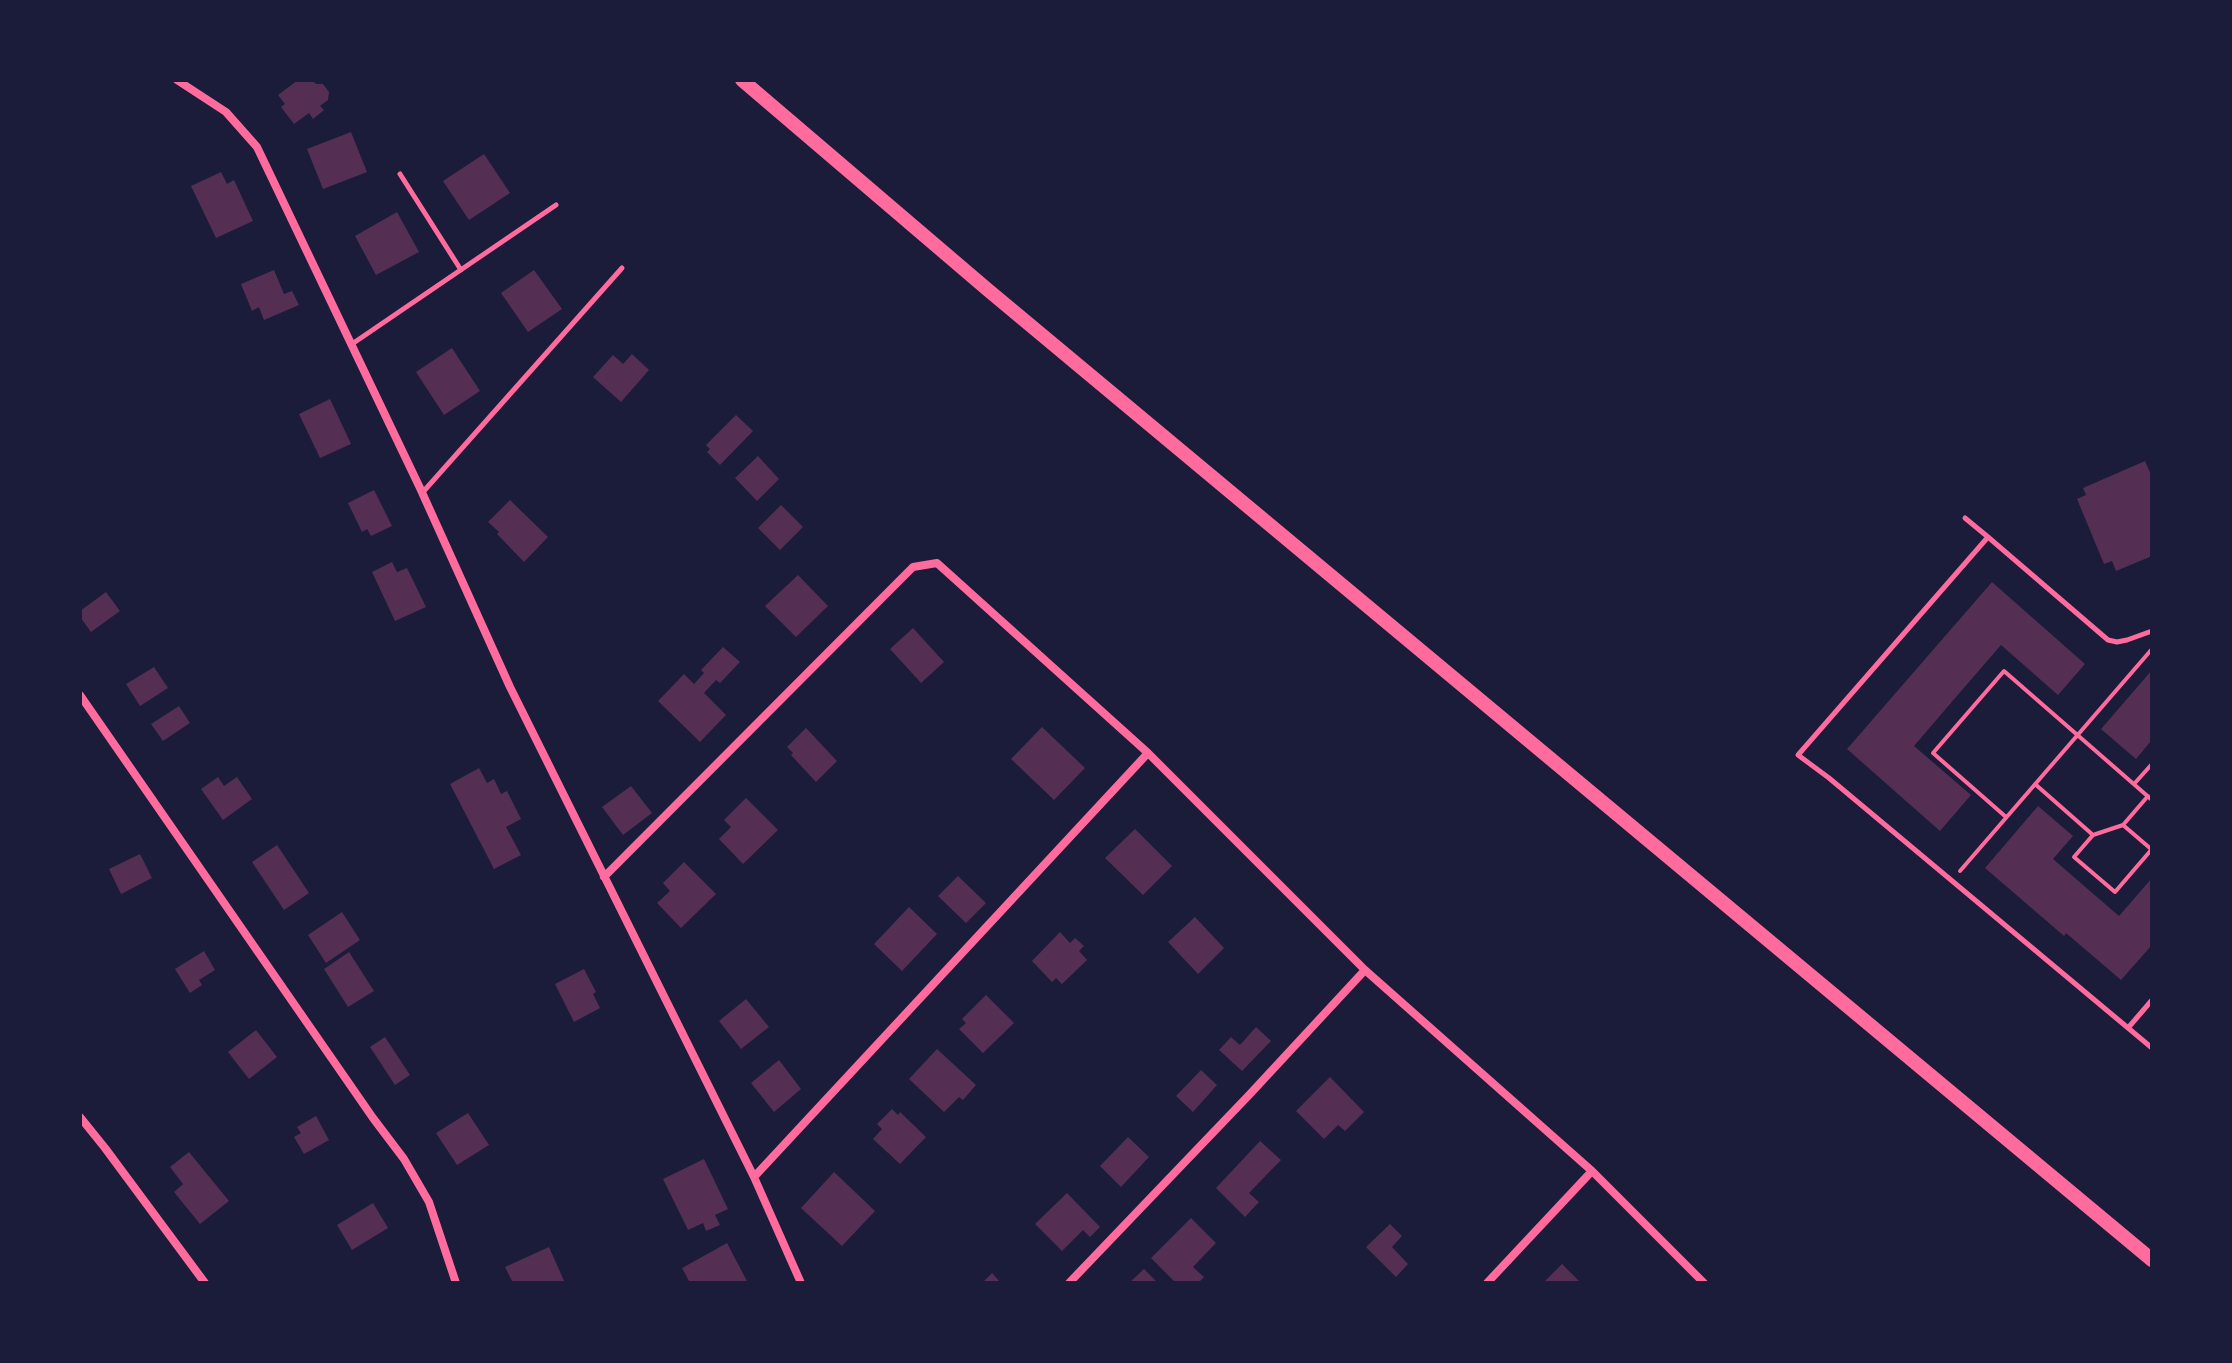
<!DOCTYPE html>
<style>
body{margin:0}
#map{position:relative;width:2232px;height:1363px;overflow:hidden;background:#1b1b3a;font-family:Overpass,sans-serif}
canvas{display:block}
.frame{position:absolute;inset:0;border:82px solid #1b1b3a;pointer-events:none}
</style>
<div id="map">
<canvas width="2232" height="1363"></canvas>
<div class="frame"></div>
</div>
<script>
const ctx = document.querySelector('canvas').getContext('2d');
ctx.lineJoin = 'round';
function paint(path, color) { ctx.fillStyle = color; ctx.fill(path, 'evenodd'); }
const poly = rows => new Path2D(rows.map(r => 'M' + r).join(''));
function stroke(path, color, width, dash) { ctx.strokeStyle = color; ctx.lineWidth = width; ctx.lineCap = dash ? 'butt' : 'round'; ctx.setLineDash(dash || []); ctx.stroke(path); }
paint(poly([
 [298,80,312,80,316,84,323,84,329,92,328,100,320,106,324,110,313,119,309,113,294,124,281,107,285,104,278,95],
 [351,132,367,172,323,189,307,149],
 [484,154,510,193,469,220,443,181],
 [221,172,227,184,234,180,253,221,216,238,191,186],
 [397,212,419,252,376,275,355,236],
 [274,270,284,294,292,291,299,305,264,320,259,307,252,311,241,284],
 [534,270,562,309,528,332,501,293],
 [452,348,480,391,444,415,416,372],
 [632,354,649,370,621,402,593,377,613,355,623,364],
 [330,399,351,444,320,458,299,414],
 [736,415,753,431,720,465,707,452,710,449,706,445],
 [758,456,779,479,757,501,735,478],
 [2145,461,2152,477,2152,556,2116,571,2112,561,2104,564,2077,499,2086,495,2083,488],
 [374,490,392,526,371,536,367,529,362,532,348,503],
 [510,500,548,537,524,562,497,534,499,532,488,522],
 [781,505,803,527,780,550,758,528],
 [392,562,397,572,407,568,426,607,395,621,372,572],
 [798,575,828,606,796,637,765,606],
 [1992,582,2085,664,2058,695,2001,645,1956,697,1914,746,1971,795,1940,831,1847,749],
 [106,592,120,611,91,632,80,617,80,611],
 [913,628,944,662,921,683,890,649],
 [723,647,740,662,720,683,716,680,704,693,726,715,700,742,658,701,684,674,694,684,704,673,701,670],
 [154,667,168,688,140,706,126,684],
 [2152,670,2152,740,2136,759,2101,729],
 [179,706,190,723,163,741,151,724],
 [1042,727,1085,768,1054,800,1011,759],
 [806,728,837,761,816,782,791,755,793,753,787,747],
 [479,768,487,783,494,779,501,794,507,791,521,819,506,827,521,855,494,869,450,784],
 [218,777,224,786,237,777,252,799,223,820,201,789],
 [631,786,652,813,623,835,602,807],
 [746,798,778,830,743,864,719,839,731,827,724,820],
 [2038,806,2073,836,2053,859,2119,916,2152,878,2152,945,2121,980,2066,933,2064,936,1985,868],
 [1135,829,1172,866,1143,895,1105,858],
 [277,845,309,893,284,910,252,862],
 [140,854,152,878,121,894,109,869],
 [684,862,716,894,681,928,657,903,670,891,663,883],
 [958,876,986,903,966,923,938,896],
 [909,907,937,934,902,971,874,944],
 [342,912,360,940,326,963,308,935],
 [1195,917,1224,948,1198,974,1168,942],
 [1060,932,1070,943,1075,938,1084,946,1079,951,1087,960,1062,984,1056,978,1052,982,1032,961],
 [204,951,215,970,199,980,202,985,190,993,175,969],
 [349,952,374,991,348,1007,324,969],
 [584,969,596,992,593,994,600,1008,574,1022,555,984],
 [986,995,1014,1023,983,1053,959,1029,966,1023,962,1019],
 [746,999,769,1027,741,1049,719,1021],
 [1256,1027,1271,1041,1242,1071,1219,1050,1231,1037,1240,1045],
 [256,1030,277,1057,249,1079,228,1052],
 [385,1037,410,1075,395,1085,370,1047],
 [937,1049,976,1085,963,1100,959,1097,944,1112,909,1079],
 [779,1060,801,1089,774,1112,751,1083],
 [1201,1070,1217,1085,1193,1112,1176,1096],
 [1330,1077,1364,1112,1345,1131,1338,1125,1324,1139,1296,1111],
 [892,1109,898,1115,900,1112,926,1137,900,1164,873,1139,882,1129,877,1124],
 [468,1113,489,1145,457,1165,436,1133],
 [316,1116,329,1140,304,1154,294,1137,301,1133,297,1127],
 [1128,1137,1149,1157,1121,1187,1100,1166],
 [1260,1141,1281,1160,1249,1193,1259,1202,1245,1217,1216,1188],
 [189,1152,229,1201,200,1224,174,1192,183,1184,170,1167],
 [704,1159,728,1209,715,1215,720,1225,706,1231,703,1223,688,1230,663,1179],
 [834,1172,875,1211,842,1246,801,1208],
 [1067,1193,1100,1227,1090,1237,1083,1230,1062,1251,1035,1224],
 [373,1203,388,1228,352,1250,337,1225],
 [1191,1218,1216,1243,1193,1267,1204,1277,1198,1283,1176,1283,1151,1258],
 [1390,1224,1402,1236,1392,1247,1408,1264,1396,1277,1366,1247],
 [727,1243,748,1283,690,1283,682,1268],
 [549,1247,565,1283,513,1283,505,1267],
 [1562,1264,1581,1283,1543,1283],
 [1144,1269,1158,1283,1129,1283],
 [992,1273,1001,1283,982,1283]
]), '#542f53');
stroke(poly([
 [2035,784,2093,835],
 [2134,784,2152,764],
 [2148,796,2123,825,2093,835,2074,857,2115,892,2152,849],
 [2006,817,1933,753,2004,671,2152,800],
 [2123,825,2151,849],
 [1960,871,2152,649]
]), '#ff6b9d', 4);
stroke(poly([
 [400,174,461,270],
 [352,344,556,205],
 [423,492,622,268],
 [1965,518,1988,537],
 [2152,631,2127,640,2117,642,2108,640,1988,537,1798,755,1829,778,2152,1048],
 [2128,1028,2152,1000]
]), '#ff6b9d', 5);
stroke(poly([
 [177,80,226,112,257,147,420,488,510,687,754,1177,801,1283],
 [80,695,373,1118,404,1159,429,1202,456,1283],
 [604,877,913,567,937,563,1148,753,1365,970,1592,1171,1704,1283],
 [80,1117,105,1148,205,1283],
 [754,1177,1148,753],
 [1069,1283,1250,1094,1365,970],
 [1487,1283,1592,1171]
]), '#ff6b9d', 8);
stroke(poly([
 [742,80,988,290,2152,1260]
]), '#ff6b9d', 14);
</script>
